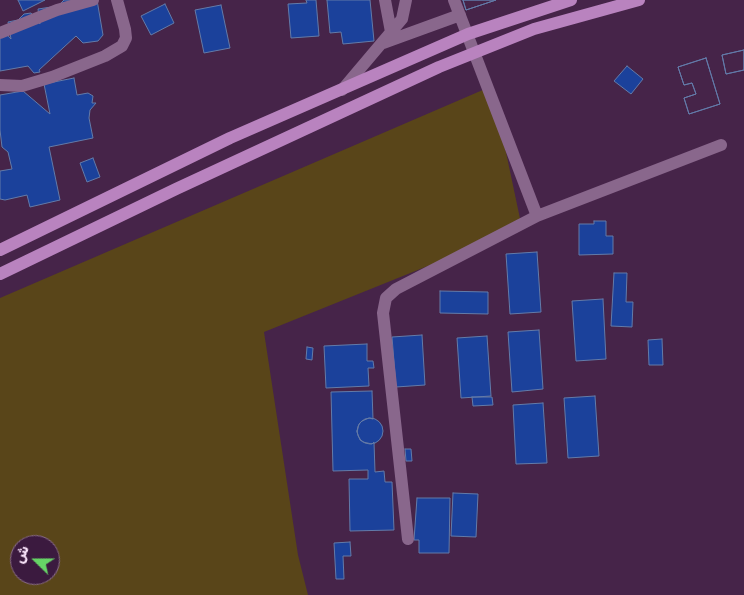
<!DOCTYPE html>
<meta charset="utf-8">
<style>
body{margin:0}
#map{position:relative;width:744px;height:595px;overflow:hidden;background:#462449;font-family:Rubik,"Noto Sans Arabic",sans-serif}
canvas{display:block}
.north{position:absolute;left:10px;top:535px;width:50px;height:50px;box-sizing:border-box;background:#3b1a3f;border:1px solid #896c8b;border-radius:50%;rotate:292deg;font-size:14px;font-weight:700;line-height:20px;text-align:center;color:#fde7fe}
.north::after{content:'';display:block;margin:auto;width:18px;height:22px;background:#66d466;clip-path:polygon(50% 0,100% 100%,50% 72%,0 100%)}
</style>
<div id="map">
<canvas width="744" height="595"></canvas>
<div class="north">ش</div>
</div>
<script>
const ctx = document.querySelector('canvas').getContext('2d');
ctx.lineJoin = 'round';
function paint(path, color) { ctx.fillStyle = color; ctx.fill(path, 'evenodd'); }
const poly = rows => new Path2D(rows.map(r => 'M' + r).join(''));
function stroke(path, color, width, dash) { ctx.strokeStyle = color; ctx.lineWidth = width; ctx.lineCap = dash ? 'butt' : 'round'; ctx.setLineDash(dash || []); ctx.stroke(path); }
paint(poly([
 [492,86,522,228,264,332,298,555,308,595,0,595,0,298],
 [20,545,50,545,50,575,20,575]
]), '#594519');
const building = poly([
 [18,0,45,0,23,11,18,0],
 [64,0,97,0,103,35,98,41,83,43,76,36,39,70,40,72,34,73,28,66,0,71,0,27,11,39,8,22,18,20,24,14,31,13,40,24,38,9,58,6,64,0],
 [306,0,316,0,319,36,291,38,288,4,307,3,306,0],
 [327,0,370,0,374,41,343,44,341,32,330,33,327,0],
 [463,0,496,0,466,10,463,0],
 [463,0,496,0,466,10,463,0],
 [165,4,174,23,151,35,141,16,165,4],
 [221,5,230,48,204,53,195,10,221,5],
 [744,50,744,70,726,74,722,55,744,50],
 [744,50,744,70,726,74,722,55,744,50],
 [706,58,720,104,689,114,684,98,696,94,692,83,684,85,678,67,706,58],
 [706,58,720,104,689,114,684,98,696,94,692,83,684,85,678,67,706,58],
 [627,66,643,79,631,94,614,81,627,66],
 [74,78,77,95,88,93,93,96,92,103,96,103,90,110,89,118,93,138,49,147,60,200,30,207,27,195,5,200,0,199,0,171,12,169,8,152,2,147,0,130,0,95,23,91,50,114,44,84,74,78],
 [93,158,100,177,87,182,80,163,93,158],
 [594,221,606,221,606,236,613,236,613,254,579,255,579,224,594,224,594,221],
 [537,252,541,312,510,314,506,254,537,252],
 [614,273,627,273,626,302,633,302,632,327,611,326,614,273],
 [440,291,488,292,488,314,440,313,440,291],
 [603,299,606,359,576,361,572,301,603,299],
 [539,330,543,389,512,392,508,332,539,330],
 [422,335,425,385,396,387,392,337,422,335],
 [487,336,491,396,461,398,457,338,487,336],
 [662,339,663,365,649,365,648,340,662,339],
 [367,344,367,361,373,361,374,368,368,368,369,386,326,388,324,346,367,344],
 [307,347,313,348,312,360,306,359,307,347],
 [372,391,373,419,369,418,362,421,359,424,357,432,360,440,363,442,372,444,374,442,375,472,384,471,385,482,392,482,394,530,350,531,349,479,368,479,368,470,333,471,331,392,372,391],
 [595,396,599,456,568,458,564,398,595,396],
 [472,397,492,397,493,405,473,406,472,397],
 [543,403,547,463,516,464,513,405,543,403],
 '357 431a13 13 0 1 1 26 0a13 13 0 1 1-26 0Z',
 [405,449,411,449,412,461,406,461,405,449],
 [453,493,478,494,476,537,451,536,453,493],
 [417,498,450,498,449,553,419,553,419,540,414,540,417,498],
 [350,542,351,556,343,556,344,579,336,579,334,543,350,542]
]);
paint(building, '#1b419b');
stroke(building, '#637ba9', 1);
stroke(poly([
 [385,0,391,32],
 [454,0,537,216],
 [0,33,57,10,93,0],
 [383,43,460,15],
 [0,85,22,86,52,77,105,56,122,46,126,38,125,29,117,0],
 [342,90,402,19,406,0],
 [408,539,383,313,386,298,396,289,537,216,721,145]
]), '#89678c', 12);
stroke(poly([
 [0,250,230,138,468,34,571,0],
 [0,274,176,189,439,67,534,29,639,0]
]), '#b983bf', 12);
</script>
